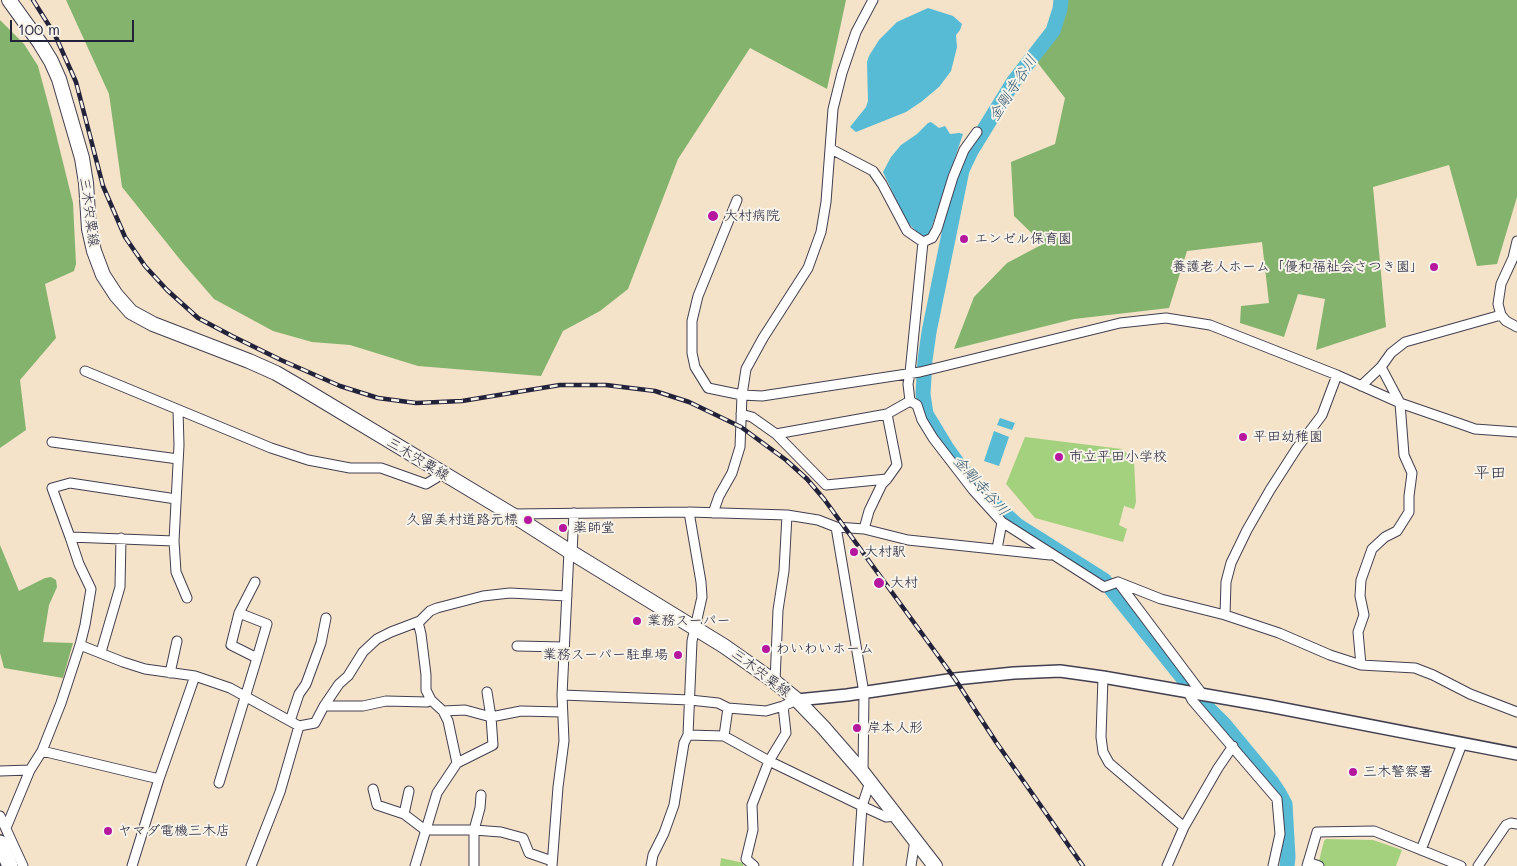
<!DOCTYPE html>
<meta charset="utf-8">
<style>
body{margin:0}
#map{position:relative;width:1517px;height:866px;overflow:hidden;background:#f4e2c9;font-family:Mali,sans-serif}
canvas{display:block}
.scale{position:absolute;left:10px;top:20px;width:124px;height:22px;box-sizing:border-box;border:2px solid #22223b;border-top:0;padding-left:6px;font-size:15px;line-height:18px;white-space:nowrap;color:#22223b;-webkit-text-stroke:4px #f7f3e8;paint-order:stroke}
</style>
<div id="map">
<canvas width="1517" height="866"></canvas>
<div class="scale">100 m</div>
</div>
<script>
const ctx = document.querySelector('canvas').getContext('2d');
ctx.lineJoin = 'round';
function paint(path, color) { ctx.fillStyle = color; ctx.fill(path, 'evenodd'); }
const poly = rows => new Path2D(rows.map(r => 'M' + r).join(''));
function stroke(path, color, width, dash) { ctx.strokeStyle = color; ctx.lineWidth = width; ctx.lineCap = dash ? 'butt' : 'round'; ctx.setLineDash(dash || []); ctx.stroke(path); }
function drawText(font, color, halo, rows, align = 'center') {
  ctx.font = font + ' Mali,"Klee One",sans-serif'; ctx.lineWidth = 4; ctx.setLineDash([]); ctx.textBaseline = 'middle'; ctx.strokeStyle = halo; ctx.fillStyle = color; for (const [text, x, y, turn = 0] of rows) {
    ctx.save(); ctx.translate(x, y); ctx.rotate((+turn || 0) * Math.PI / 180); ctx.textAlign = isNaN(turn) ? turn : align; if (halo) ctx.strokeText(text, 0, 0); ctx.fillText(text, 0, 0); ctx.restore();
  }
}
paint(poly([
 [1025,437,1122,449,1134,460,1136,502,1134,509,1124,506,1119,525,1127,529,1123,542,1035,518,1006,484],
 [1326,839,1373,840,1402,850,1396,866,1324,866,1321,865,1319,861,1324,841],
 [721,858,744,863,743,866,720,866]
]), '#a4d17e');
paint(poly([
 [66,0,846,0,827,89,750,48,678,159,628,289,600,311,563,331,541,376,418,366,350,345,312,342,273,331,214,299,182,262,122,187,109,94],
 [1066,0,1517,0,1517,197,1497,264,1477,266,1449,165,1373,187,1386,327,1316,350,1325,299,1298,294,1284,337,1240,323,1241,306,1269,303,1262,242,1187,251,1169,308,1074,319,954,349,974,297,1007,263,1043,244,1014,216,1011,162,1055,144,1065,98,1037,62,1065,16],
 [0,20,24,44,38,66,52,118,73,203,76,264,74,271,45,284,56,338,20,380,26,430,0,448],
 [0,545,19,591,45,578,51,577,56,580,57,587,49,605,43,642,73,643,63,678,4,668,0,653]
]), '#83b36d');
paint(poly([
 [928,8,953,16,962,24,960,30,956,35,957,47,951,71,939,87,921,102,906,112,856,132,850,127,866,107,868,101,867,62,869,56,879,40,897,22],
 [931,122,939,128,945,126,950,134,959,133,963,134,931,229,929,234,923,236,920,235,906,221,883,172,891,157,901,145,917,134,928,123],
 [1000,418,1015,423,1012,430,997,425],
 [994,431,1009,437,999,466,984,461]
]), '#57bbd6');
stroke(poly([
 [1061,0,1060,9,1053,31,1014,81,971,151,962,170,929,332,925,360,923,394,926,414,946,447,961,468,982,493,1017,525,1104,580,1203,703,1224,724,1271,781,1279,793,1285,804,1288,857,1287,866]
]), '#57bbd6', 15);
const minor = poly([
 [831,149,873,171,882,184,907,231,923,242,910,373,908,384,910,401,917,405,922,420,933,438,973,490,1002,522,1104,587,1118,582,1203,695],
 [737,200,698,296,692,321,692,353,695,367,708,388,742,395,762,396,920,372,1120,323,1166,318,1210,325,1337,375,1400,403,1458,423,1475,429,1517,432],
 [1517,241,1513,258,1501,284,1498,304,1501,315,1506,321,1517,327],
 [923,242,932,238,937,229,953,177,964,150,977,132],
 [85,371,271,448,308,460,350,468,381,468,426,484,436,478,440,473],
 [1361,386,1381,367,1391,353,1405,342,1501,315],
 [741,414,752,417,776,434,826,485,887,479],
 [776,434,887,414],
 [52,442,178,459],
 [713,513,719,496,732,473,740,447,742,395,746,369,763,338,808,268,821,232,826,202,833,109,842,73,856,32,873,0],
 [513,514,689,512,787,515,818,520,836,527,864,529,908,540,1050,555],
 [836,527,864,693,863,773],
 [864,529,869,511,882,484,887,479,897,465,887,414,910,401],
 [70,537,52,488,70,483,176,499],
 [174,541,176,572,187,598],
 [997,549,1002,522],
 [572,553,574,513],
 [1118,582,1161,599,1225,615,1279,633,1330,655,1361,665,1415,668,1433,675,1470,694,1517,712],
 [239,613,267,624,257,658],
 [1225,615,1226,582,1231,563,1247,530,1270,490,1297,448,1322,415,1337,375],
 [80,645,123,662,145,669,195,676,230,688,299,726,315,723,324,706,339,684,348,676,363,652,377,639,391,632,420,621,430,611,437,608,483,596,510,593,567,596],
 [517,646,564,647],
 [101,652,120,587,121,538],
 [1361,665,1358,632,1364,615,1360,596,1361,580,1372,549,1385,537,1397,531,1409,512,1409,496,1411,481,1412,473,1404,455,1400,403,1381,367],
 [170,673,177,641],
 [1103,677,1101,737,1103,752,1109,763,1184,827,1167,866],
 [775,682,778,610,784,571,787,515],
 [1188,692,1192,700,1277,799,1280,834,1273,866],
 [562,695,690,700,718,703,728,708,766,711,783,706,797,700],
 [324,706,363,706,386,701,427,702,431,700],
 [728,708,724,736,769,761,862,806,886,817,897,816],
 [443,711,465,710,491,717,521,711,562,712],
 [290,721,299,694,306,684,321,643,326,618],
 [688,735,724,736],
 [42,751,159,779],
 [457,763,493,745,491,717,487,692],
 [0,771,30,770],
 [219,783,257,658,231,645,239,613,255,582],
 [373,789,377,805,404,814],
 [409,791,404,814,425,830,474,830,501,832,523,838,529,853,552,861],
 [0,816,23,866],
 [1184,827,1218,768,1233,746],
 [6,828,30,770,42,751,61,703,80,645,85,625,91,589,79,564,70,537,174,541,179,445,178,410],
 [1421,850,1462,744],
 [1308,862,1319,866],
 [132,866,159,779,195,676],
 [251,866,280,792,299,726],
 [415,866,437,793,457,763,448,721,443,711,431,700,426,690,426,675,421,634,418,622],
 [474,866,474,830,480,808,481,795],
 [552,866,558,787,564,741,562,695,569,551],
 [651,866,653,855,664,833,674,805,684,743,688,735,692,641,702,597,701,582,689,512],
 [754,866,746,859,753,830,752,805,769,761,786,733,783,706],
 [858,866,862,806,870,782],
 [911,866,915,840],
 [1307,866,1317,832,1374,831,1461,866],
 [1478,866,1506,825,1511,823,1517,824]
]);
const tertiary = poly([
 [797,700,847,695,955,679,1014,673,1060,671,1103,677,1269,706,1517,754]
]);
const primary = poly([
 [9,0,40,43,51,61,59,79,82,158,86,183,89,229,94,251,103,275,116,295,131,312,153,324,249,361,276,373,300,387,511,514,569,551,724,646,775,682,797,700,823,727,863,773,935,866]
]);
const trunk = poly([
 [0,843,10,866]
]);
stroke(minor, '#423f50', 11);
stroke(tertiary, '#423f50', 14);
stroke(primary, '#423f50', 16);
stroke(trunk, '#423f50', 18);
stroke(minor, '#fff', 9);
stroke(tertiary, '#fff', 11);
stroke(primary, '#fff', 14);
stroke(trunk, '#fff', 15);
const rail = poly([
 [33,0,55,35,76,82,103,186,125,237,145,266,167,290,198,318,232,336,281,360,340,386,378,398,416,403,462,401,560,385,606,385,655,391,689,402,741,427,786,460,807,479,824,499,955,679,996,742,1083,866]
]);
stroke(rail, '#22223b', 4.5);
stroke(rail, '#f7f3e8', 2.5, [8]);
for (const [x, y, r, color] of [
 [713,216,6,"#b5179e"],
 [964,239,5,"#b5179e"],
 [1434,267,5,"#b5179e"],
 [1243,437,5,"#b5179e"],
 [1059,457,5,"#b5179e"],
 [528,520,5,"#b5179e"],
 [563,528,5,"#b5179e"],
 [854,552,5,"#b5179e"],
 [879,583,6,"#b5179e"],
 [637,621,5,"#b5179e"],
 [766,649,5,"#b5179e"],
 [678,655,5,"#b5179e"],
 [857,728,5,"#b5179e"],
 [1353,772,5,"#b5179e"],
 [108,831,5,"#b5179e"]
]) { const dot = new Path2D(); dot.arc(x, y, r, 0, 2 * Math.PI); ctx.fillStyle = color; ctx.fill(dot); stroke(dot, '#f7f3e8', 2); }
drawText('14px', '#22223b', '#f7f3e8', [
 ["三木宍粟線",89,212,82],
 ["三木宍粟線",418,459,31],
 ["三木宍粟線",761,673,37]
]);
drawText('14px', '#22223b', '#f7f3e8', [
 ["大村病院",724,216],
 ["エンゼル保育園",974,239],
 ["養護老人ホーム「優和福祉会さつき園」",1424,267,"right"],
 ["平田幼稚園",1253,437],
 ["市立平田小学校",1069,457],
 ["久留美村道路元標",518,520,"right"],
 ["薬師堂",573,528],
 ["大村駅",864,552],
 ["大村",890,583],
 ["業務スーパー",647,621],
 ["わいわいホーム",776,649],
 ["業務スーパー駐車場",668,655,"right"],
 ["岸本人形",867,728],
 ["三木警察署",1363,772],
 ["ヤマダ電機三木店",118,831]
], 'left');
drawText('italic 15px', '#355871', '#f7f3e8', [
 ["金剛寺谷川",1013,88,-57],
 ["金剛寺谷川",981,486,48]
]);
drawText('16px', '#22223b', '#f7f3e8', [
 ["平田",1490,473]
]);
</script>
